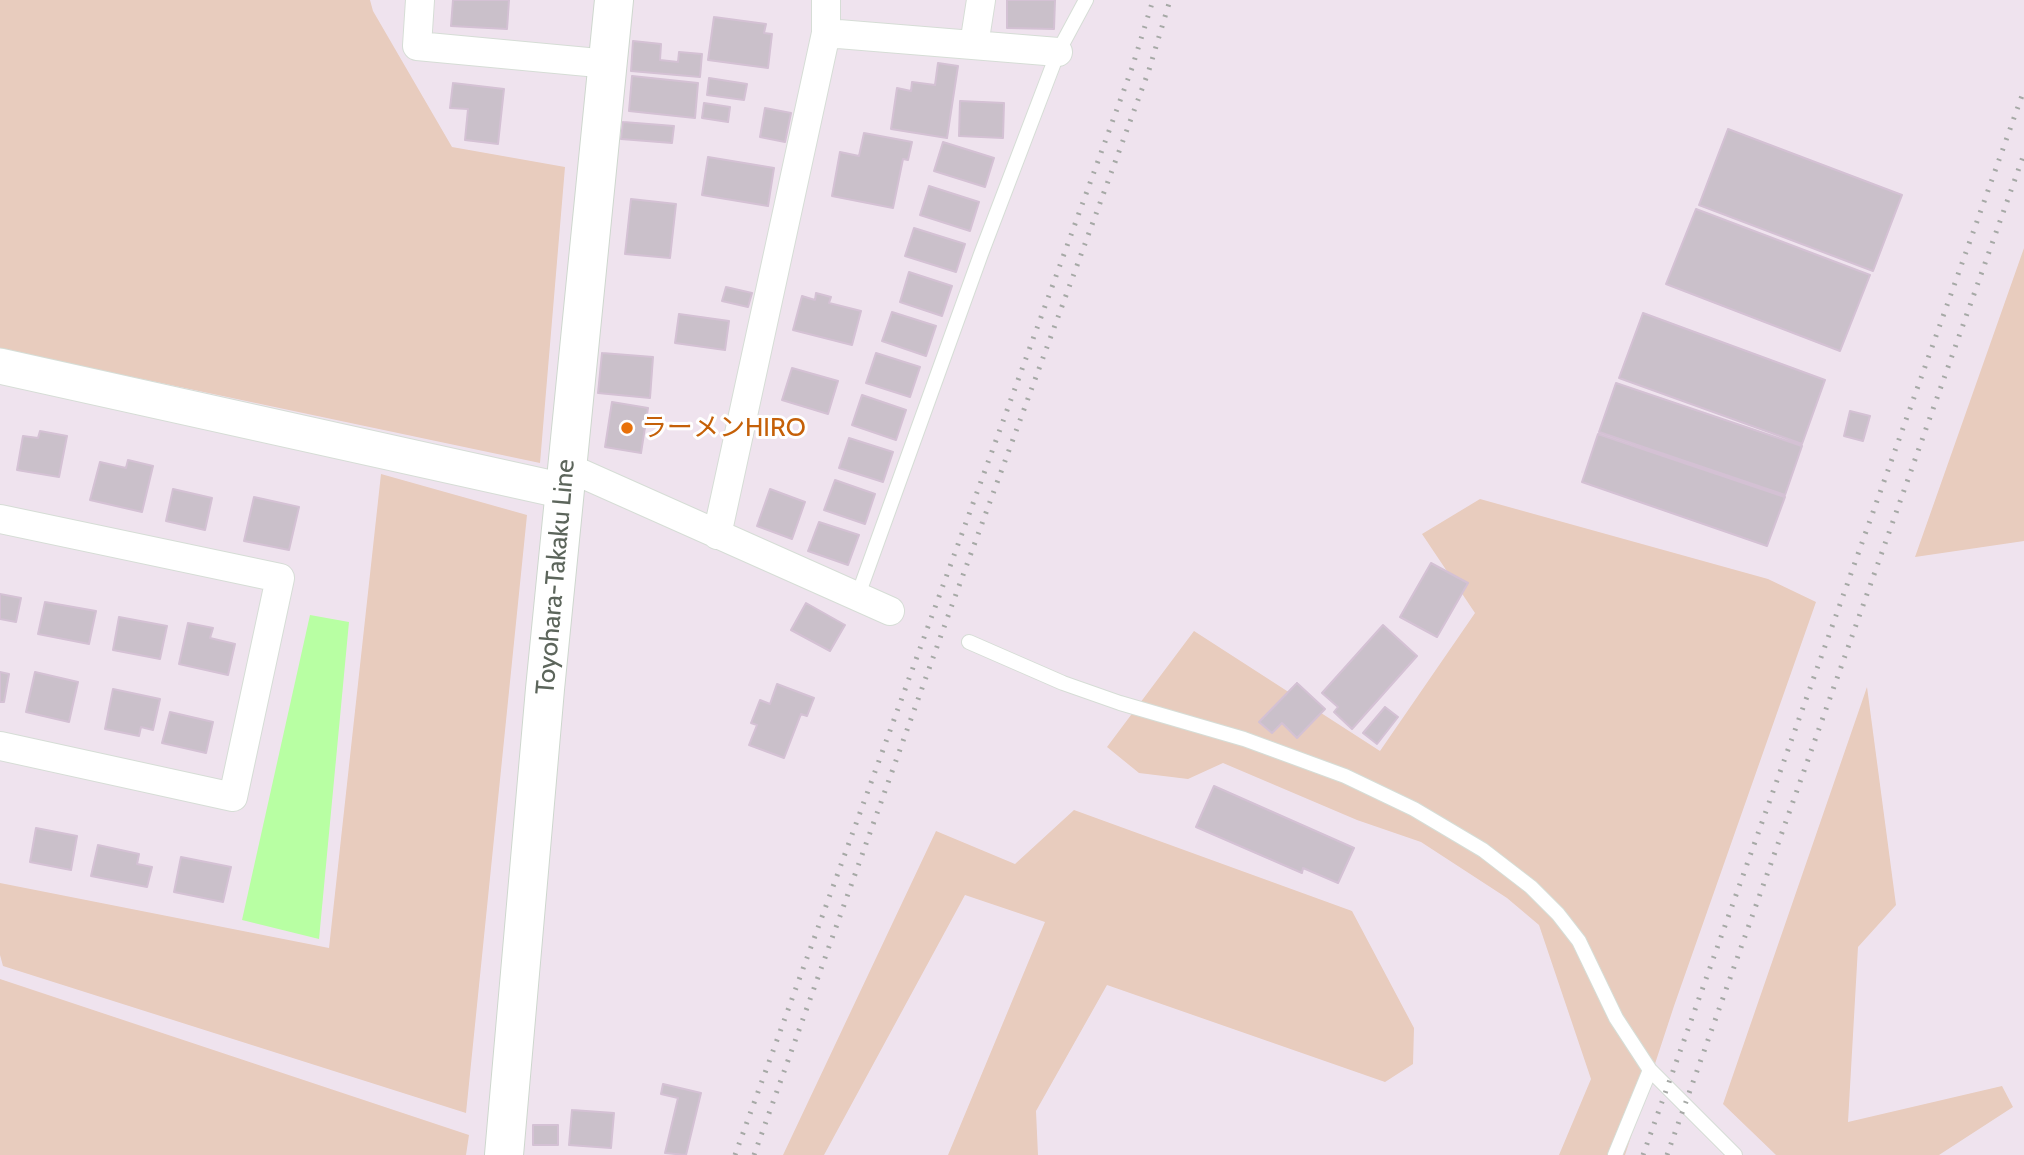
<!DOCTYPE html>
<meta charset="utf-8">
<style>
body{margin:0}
canvas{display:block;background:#efe3ee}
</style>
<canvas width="2024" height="1155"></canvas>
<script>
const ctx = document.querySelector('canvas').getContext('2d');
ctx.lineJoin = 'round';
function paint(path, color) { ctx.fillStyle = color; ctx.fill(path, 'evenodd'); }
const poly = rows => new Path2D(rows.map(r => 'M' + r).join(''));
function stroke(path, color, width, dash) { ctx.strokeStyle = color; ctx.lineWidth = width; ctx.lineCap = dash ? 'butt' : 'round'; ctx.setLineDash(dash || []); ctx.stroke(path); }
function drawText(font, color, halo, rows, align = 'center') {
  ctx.font = font + ' Cabin,"Noto Sans JP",sans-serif'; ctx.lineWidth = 6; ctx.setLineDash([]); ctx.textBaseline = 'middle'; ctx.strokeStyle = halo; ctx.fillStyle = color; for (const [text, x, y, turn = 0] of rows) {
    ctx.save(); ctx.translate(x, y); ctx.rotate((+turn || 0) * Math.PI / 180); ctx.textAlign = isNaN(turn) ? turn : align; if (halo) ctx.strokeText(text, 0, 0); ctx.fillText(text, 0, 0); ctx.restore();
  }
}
paint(poly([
 [0,0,370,0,373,11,452,147,565,167,540,463,0,349],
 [2024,248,2024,541,1915,557],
 [381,474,527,515,466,1113,3,966,0,955,0,883,329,948],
 [1480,499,1768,579,1816,602,1674,1006,1625,1155,1559,1155,1591,1079,1539,925,1507,898,1421,842,1357,820,1223,763,1188,779,1139,773,1107,747,1194,631,1380,751,1475,613,1422,534],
 [1867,687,1896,905,1858,947,1848,1122,2002,1086,2013,1107,1939,1155,1776,1155,1723,1104],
 [1074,810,1352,911,1414,1028,1413,1064,1385,1082,1107,985,1036,1111,1038,1155,948,1155,1045,922,965,895,824,1155,783,1155,936,831,1015,864],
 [0,979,469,1135,466,1155,0,1155]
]), '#e8ccbe');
paint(poly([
 [310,615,349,622,319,939,242,920]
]), '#b8ffa3');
const building = poly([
 [453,0,509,0,507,29,451,26,453,0],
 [1007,0,1055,0,1054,29,1007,28,1007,0],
 [714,17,766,24,764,33,772,34,768,68,708,60,714,17],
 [633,41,661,44,660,60,678,62,679,52,702,54,700,77,631,71,633,41],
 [938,63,958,66,947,138,891,129,897,88,911,91,912,82,935,85,938,63],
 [632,76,698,83,695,118,629,111,632,76],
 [709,78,747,84,744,100,707,95,709,78],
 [453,83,504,89,498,144,465,140,468,109,450,108,453,83],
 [960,101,1004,103,1003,138,959,136,960,101],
 [704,103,730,107,728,122,702,118,704,103],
 [765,108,791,113,785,142,760,137,765,108],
 [623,122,674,126,672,143,621,139,623,122],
 [1728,129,1902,195,1873,271,1699,205,1728,129],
 [864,133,912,142,908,160,903,159,893,208,832,196,840,152,859,156,864,133],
 [943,142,994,158,985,187,934,171,943,142],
 [708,157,774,168,768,206,702,195,708,157],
 [929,186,979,202,970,231,920,215,929,186],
 [631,199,676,204,670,258,625,254,631,199],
 [1696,209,1870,275,1840,351,1666,284,1696,209],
 [914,228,965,244,956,272,905,256,914,228],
 [909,272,952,286,942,316,900,302,909,272],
 [726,287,752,293,748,307,722,301,726,287],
 [816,293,831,297,829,303,861,311,852,345,793,330,802,296,815,300,816,293],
 [892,312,936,326,926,356,882,341,892,312],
 [1643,313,1825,380,1802,444,1619,378,1643,313],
 [679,314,729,321,725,350,675,343,679,314],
 [602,353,653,357,650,398,598,393,602,353],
 [876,353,920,367,910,397,866,383,876,353],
 [792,368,838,381,828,414,782,400,792,368],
 [1616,383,1802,446,1785,495,1599,432,1616,383],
 [862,395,906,410,896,440,852,425,862,395],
 [612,402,648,408,641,453,605,447,612,402],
 [1850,411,1870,416,1863,441,1844,436,1850,411],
 [40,431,67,436,59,477,17,470,23,436,38,438,40,431],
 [1598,434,1785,497,1767,546,1582,482,1598,434],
 [849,438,893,452,883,482,839,468,849,438],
 [128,460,153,466,142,512,90,500,100,462,126,468,128,460],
 [835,480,875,494,865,524,824,510,835,480],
 [173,489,212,498,205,530,166,521,173,489],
 [770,489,805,502,792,539,757,526,770,489],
 [254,497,299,507,289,550,244,541,254,497],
 [819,522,859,535,848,565,808,551,819,522],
 [1431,563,1468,583,1437,637,1400,617,1431,563],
 [0,594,21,598,16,622,0,619,0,594],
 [45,602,96,611,89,644,38,634,45,602],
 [806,603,845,625,830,651,791,630,806,603],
 [119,617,167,626,160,659,113,650,119,617],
 [188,623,213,628,210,638,235,644,228,675,179,664,188,623],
 [1383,625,1417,656,1352,729,1334,712,1338,707,1322,693,1383,625],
 [0,672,9,674,4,702,0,702,0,672],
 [35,672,78,682,69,722,26,712,35,672],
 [1297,683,1325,709,1297,738,1282,723,1272,733,1259,722,1297,683],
 [777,684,814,698,807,716,801,714,784,758,749,745,757,725,751,723,760,700,770,704,777,684],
 [113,689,160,699,153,730,141,727,139,736,105,729,113,689],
 [1385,707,1398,717,1377,744,1363,733,1385,707],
 [170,712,213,722,206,753,162,743,170,712],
 [1214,786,1354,848,1338,883,1303,868,1302,873,1196,827,1214,786],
 [36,828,77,836,71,870,30,862,36,828],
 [98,845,139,854,137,864,152,867,147,887,91,876,98,845],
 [181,857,231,867,223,902,174,892,181,857],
 [663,1084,701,1093,686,1155,665,1153,678,1098,661,1094,663,1084],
 [572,1110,614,1113,611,1148,569,1145,572,1110],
 [533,1125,558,1125,558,1145,533,1145,533,1125]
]);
paint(building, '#cac0ca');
stroke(building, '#d4c1d4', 2);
const service = poly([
 [857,598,981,254,1058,52,1086,0],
 [969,642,1063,683,1120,703,1244,739,1345,776,1414,809,1483,850,1531,887,1558,914,1579,941,1616,1018,1650,1070,1735,1155],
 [1615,1155,1650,1070]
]);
const minor = poly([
 [420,0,417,46,609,64],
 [826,33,1058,52],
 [974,45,981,0],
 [567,467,890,611],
 [0,519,280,578,233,797,0,746],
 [717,535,826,33,826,0]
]);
const tertiary = poly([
 [0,366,564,491]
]);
const secondary = poly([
 [504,1155,545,689,614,0]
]);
stroke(service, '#d6ddd6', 16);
stroke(minor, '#d6ddd6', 30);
stroke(tertiary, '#d6ddd6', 37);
stroke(secondary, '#ced7ce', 40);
stroke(service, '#fff', 14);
stroke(minor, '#fff', 28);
stroke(tertiary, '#fff', 35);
stroke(secondary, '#fff', 38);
stroke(poly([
 [735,1155,1132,68,1153,0],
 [754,1155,952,605,1149,70,1170,0],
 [1643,1155,2024,90],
 [1667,1155,2024,154]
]), '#a6a9a6', 5, [2, 9]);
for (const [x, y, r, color] of [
 [627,428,7,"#e8710a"]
]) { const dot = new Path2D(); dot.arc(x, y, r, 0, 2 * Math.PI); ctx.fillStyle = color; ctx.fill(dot); stroke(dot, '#fff', 2.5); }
drawText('26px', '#c56008', '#fff', [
 ["ラーメンHIRO",641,428]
], 'left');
drawText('26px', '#5c655b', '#fff', [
 ["Toyohara-Takaku Line",556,577,-85]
]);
</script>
